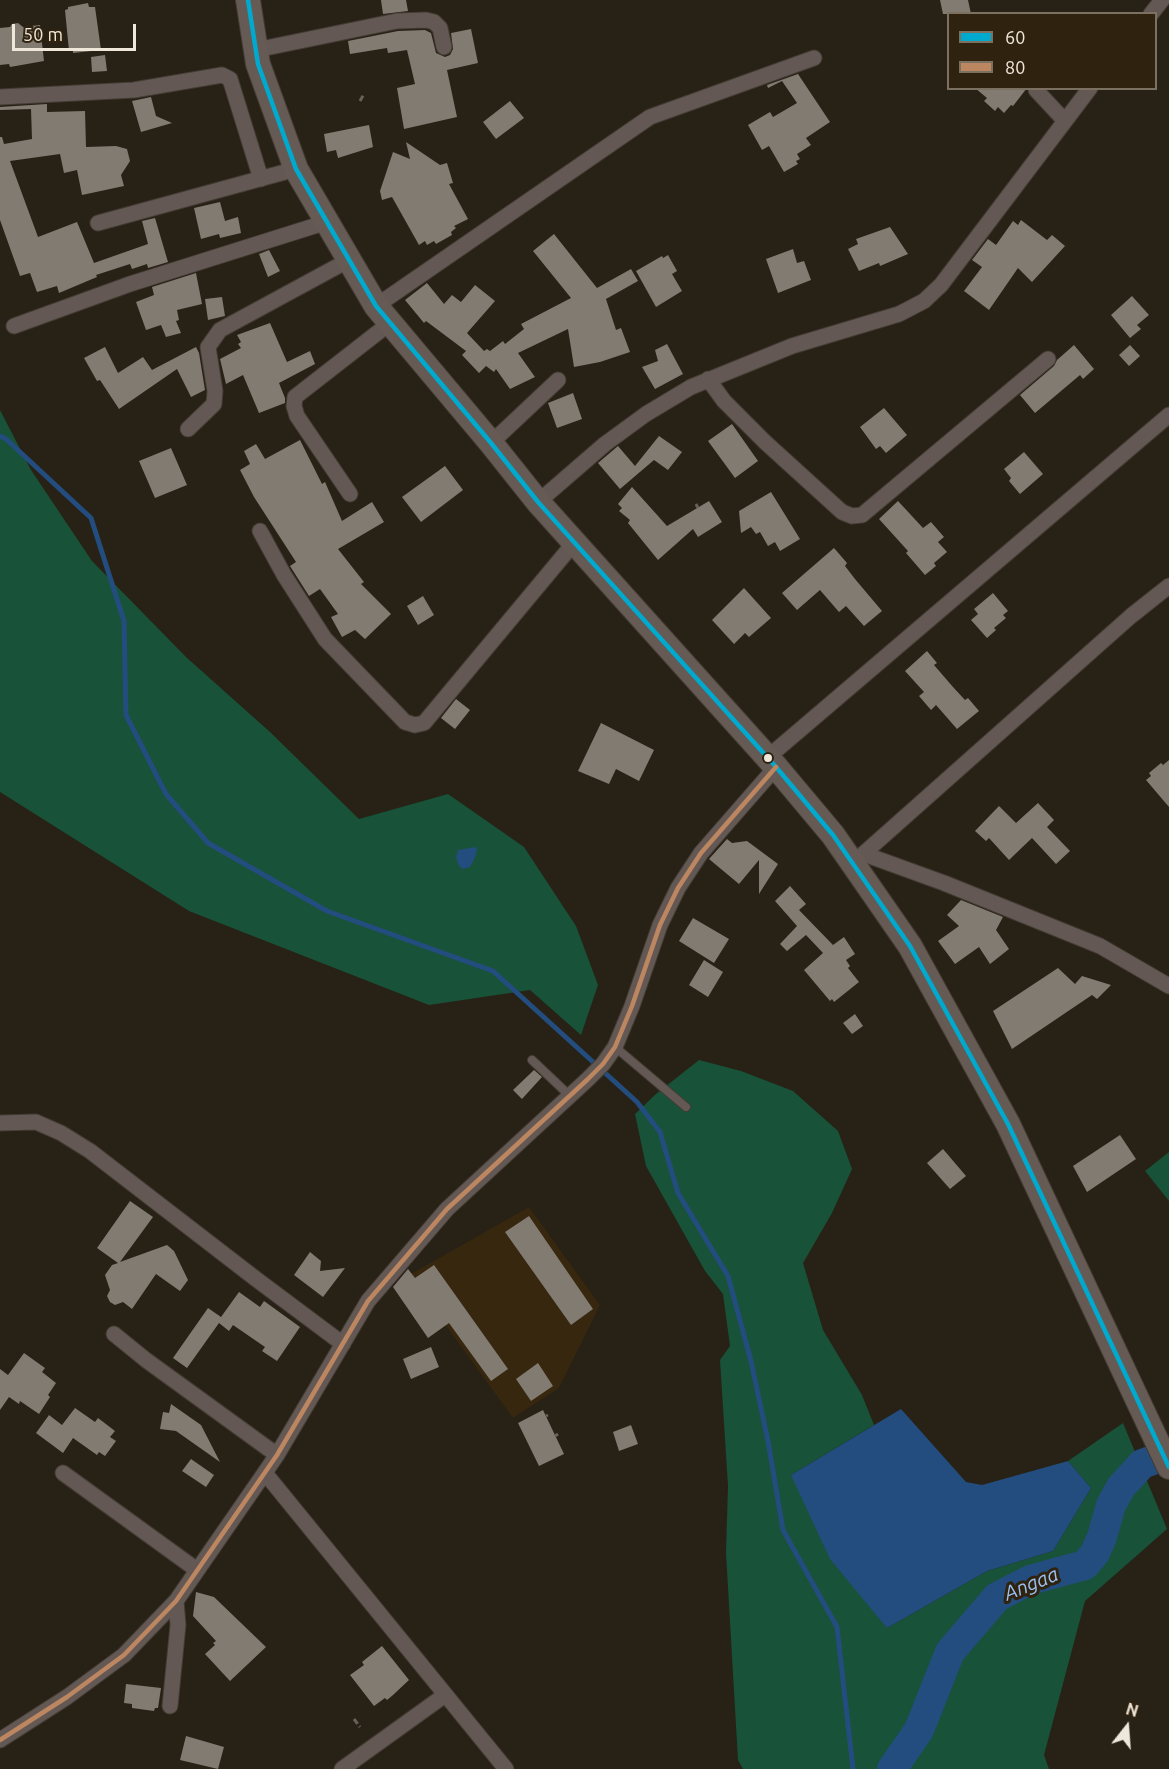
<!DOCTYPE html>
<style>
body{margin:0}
#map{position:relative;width:1169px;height:1769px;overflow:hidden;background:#282116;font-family:Ubuntu,sans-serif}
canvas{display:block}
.legend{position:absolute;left:947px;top:12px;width:210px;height:78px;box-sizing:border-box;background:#2f220f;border:2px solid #7c7161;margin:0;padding:8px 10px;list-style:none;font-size:18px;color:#f0e7db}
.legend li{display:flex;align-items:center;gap:12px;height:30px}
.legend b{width:30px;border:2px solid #7c7161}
.north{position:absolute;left:1097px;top:1697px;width:60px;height:60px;-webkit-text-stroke:4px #2f220f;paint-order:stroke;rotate:17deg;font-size:16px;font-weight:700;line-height:24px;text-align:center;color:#f0e7db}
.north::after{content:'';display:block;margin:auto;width:21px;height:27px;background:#f0e7db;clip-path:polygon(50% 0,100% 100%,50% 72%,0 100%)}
.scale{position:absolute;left:12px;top:24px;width:124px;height:27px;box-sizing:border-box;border:3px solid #f0e7db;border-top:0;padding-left:8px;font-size:18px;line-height:21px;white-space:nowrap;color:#f0e7db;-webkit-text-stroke:4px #2f220f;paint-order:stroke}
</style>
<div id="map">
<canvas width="1169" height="1769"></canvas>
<ul class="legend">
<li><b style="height:8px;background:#00a9ce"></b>60</li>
<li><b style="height:8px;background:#bb8660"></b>80</li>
</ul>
<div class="north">N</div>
<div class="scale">50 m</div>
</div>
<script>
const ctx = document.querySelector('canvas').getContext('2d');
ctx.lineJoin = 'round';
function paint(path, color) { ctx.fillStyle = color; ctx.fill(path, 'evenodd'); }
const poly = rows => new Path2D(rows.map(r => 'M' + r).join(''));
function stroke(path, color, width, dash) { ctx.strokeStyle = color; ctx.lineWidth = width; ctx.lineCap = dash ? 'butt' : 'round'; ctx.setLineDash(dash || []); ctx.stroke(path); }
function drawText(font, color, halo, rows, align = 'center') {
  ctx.font = font + ' Ubuntu,sans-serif'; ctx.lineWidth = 6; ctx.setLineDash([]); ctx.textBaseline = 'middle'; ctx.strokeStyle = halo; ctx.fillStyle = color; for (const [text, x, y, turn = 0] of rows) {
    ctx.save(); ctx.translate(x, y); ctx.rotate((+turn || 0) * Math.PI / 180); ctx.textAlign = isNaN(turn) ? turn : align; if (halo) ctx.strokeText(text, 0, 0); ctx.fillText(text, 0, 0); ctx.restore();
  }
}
paint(poly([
 [529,1207,600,1305,559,1388,513,1418,409,1275]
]), '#36270e');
paint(poly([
 [0,410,31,470,92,561,186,657,270,732,359,819,448,794,524,847,576,926,598,985,581,1035,530,990,429,1005,189,911,0,792],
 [699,1060,741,1071,793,1091,838,1131,852,1169,832,1213,803,1263,823,1330,862,1395,874,1425,791,1475,887,1628,987,1571,1053,1551,1091,1488,1068,1461,1123,1423,1167,1529,1085,1601,1044,1755,1049,1769,743,1769,738,1760,726,1553,728,1486,720,1360,730,1346,723,1294,705,1271,646,1166,635,1114,656,1094],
 [1169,1152,1169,1201,1145,1171]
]), '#185239');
paint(poly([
 [476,847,477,849,476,855,470,867,463,869,459,866,456,858,458,850],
 [901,1409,966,1482,982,1485,1068,1461,1091,1488,1053,1551,987,1571,887,1628,830,1559,791,1475]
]), '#234d7e');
stroke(poly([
 [0,436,6,439,91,518,124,621,126,715,166,794,208,843,327,911,493,971,637,1102,660,1132,678,1193,728,1276,751,1361,768,1441,783,1530,837,1627,853,1769]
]), '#234d7e', 5);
stroke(poly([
 [892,1769,919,1730,950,1652,997,1597,1030,1580,1085,1565,1095,1553,1102,1537,1111,1505,1121,1487,1142,1464,1169,1454]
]), '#234d7e', 30);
paint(poly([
 [381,0,406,0,408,11,383,14],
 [940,0,968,0,971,14,943,14],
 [88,3,89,7,95,7,101,50,73,53,73,50,69,51,65,10,68,9,68,7],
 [18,23,23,27,40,25,44,61,10,67,9,64,0,65,0,28,10,27,12,24],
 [471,29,478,63,447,70,457,117,404,129,397,88,415,84,407,50,388,53,387,48,350,54,348,41,398,31,425,30,431,33,436,53,445,57,450,55,453,49,451,33],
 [105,55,107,71,92,72,91,57],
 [798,74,830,122,806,138,811,145,797,154,800,159,796,161,798,164,784,172,769,146,762,150,748,125,770,112,773,117,797,103,782,81,768,88,767,85],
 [975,88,1027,88,1013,106,1011,105,1004,113,998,107,995,111,984,101,987,98],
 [151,97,156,116,172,123,141,132,132,101],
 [510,101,524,118,496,139,483,122],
 [47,104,47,112,85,111,86,147,116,146,127,149,130,161,121,175,124,186,82,195,77,170,64,173,60,154,10,161,38,237,77,222,94,263,148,244,142,221,155,218,168,262,148,268,147,264,132,269,130,264,96,275,97,277,59,293,57,286,37,292,30,273,20,276,0,220,0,137,2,137,4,144,32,139,31,109,0,110,0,107],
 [369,125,373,147,338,158,336,150,327,152,324,134],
 [406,142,440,165,447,163,453,183,449,184,468,219,454,226,456,228,451,232,452,235,436,244,434,241,427,245,425,241,419,245,392,197,382,200,380,191,393,152,410,159],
 [220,202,225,221,238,217,241,233,220,238,219,234,201,239,194,208],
 [1021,220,1047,240,1052,235,1065,246,1032,282,1018,268,989,310,964,291,982,267,972,260,988,239,996,245,1013,221,1018,225],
 [890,227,908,254,880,266,879,263,859,271,848,249,858,244,856,239],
 [554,234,597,288,631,269,638,281,606,299,616,330,621,328,630,352,600,362,574,367,568,329,518,353,535,377,510,389,496,369,494,372,486,366,479,373,462,355,466,351,426,321,424,323,405,300,427,283,444,304,452,295,461,302,475,285,495,301,467,333,484,351,487,349,490,351,503,341,505,344,524,329,521,324,571,298,533,251],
 [793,249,797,263,804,261,811,280,778,293,766,259],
 [269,250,280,271,268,277,259,254],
 [668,255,677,271,672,274,682,291,656,307,636,271,662,256,663,258],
 [196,273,202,304,177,310,179,320,176,321,181,333,166,337,161,325,146,330,136,302,154,295,152,287],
 [1132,296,1149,315,1137,325,1141,329,1130,338,1111,315],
 [222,297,225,316,208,320,205,299],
 [270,323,287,362,310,351,315,364,279,383,285,398,285,403,259,413,243,375,226,384,220,359,241,348,238,344,241,342,237,335],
 [667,344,683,374,655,389,642,367,658,361,655,350],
 [1074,345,1094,369,1083,379,1080,375,1035,413,1020,395,1054,366,1057,360],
 [1130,345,1140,356,1129,366,1119,355],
 [105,347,118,373,143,357,152,370,196,347,199,353,205,390,191,397,177,369,119,409,100,380,97,381,84,358],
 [573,393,582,419,557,428,548,403],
 [884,408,907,435,886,453,880,446,876,449,860,427],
 [732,424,758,461,735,478,708,441],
 [659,436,682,452,668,470,654,460,620,489,598,463,618,446,635,466],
 [300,440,322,484,325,482,342,521,372,502,384,522,338,549,364,582,361,584,391,614,365,639,355,630,342,637,331,617,338,614,320,589,309,596,290,566,296,562,254,497,240,470,250,464,244,451,256,444,265,459],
 [171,448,187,485,155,498,139,461],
 [1024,452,1043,474,1020,494,1009,481,1011,478,1004,469],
 [445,466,463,490,421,522,402,497],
 [632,487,667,526,709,501,722,522,698,537,693,529,658,560,628,523,630,520,619,511,622,508,618,504],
 [771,492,800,539,780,551,775,542,768,546,760,532,756,534,751,527,741,533,739,511],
 [898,501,923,528,931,522,944,537,938,542,947,552,934,563,936,566,925,575,906,553,908,551,879,519],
 [834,548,847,563,845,566,855,579,882,611,864,626,846,606,839,612,820,590,797,610,782,593],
 [744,588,771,618,749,637,745,633,734,644,712,620],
 [993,593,1008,611,1003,615,1006,618,994,628,996,630,987,638,971,620,978,614,974,609],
 [423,596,434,615,418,625,407,606],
 [927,651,937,663,934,665,953,687,965,700,968,698,979,711,957,729,936,705,931,710,919,696,924,692,905,671],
 [456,699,470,710,455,729,441,718],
 [601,723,654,750,639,781,616,769,609,784,578,771],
 [1169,760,1169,807,1146,780,1151,776,1149,773,1161,763,1163,765],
 [1038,803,1054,820,1047,827,1070,851,1056,864,1032,838,1009,860,989,838,986,841,975,831,999,806,1016,823],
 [727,839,732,843,747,841,778,864,759,894,759,860,739,884,709,859],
 [790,886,806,904,799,910,833,945,844,937,855,954,846,960,850,966,848,968,859,982,834,1002,832,999,830,1001,804,970,823,953,806,935,787,951,780,944,797,926,775,901],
 [961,900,1003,917,996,930,1009,949,990,964,979,947,955,964,938,941,959,926,947,915],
 [693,918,729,939,714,963,679,941],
 [704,960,723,972,708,997,689,985],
 [1058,968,1075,984,1082,976,1111,985,1097,999,1092,995,1012,1049,993,1011],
 [855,1014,863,1026,852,1034,843,1023],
 [534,1070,542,1077,522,1099,513,1090],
 [1120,1135,1136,1159,1087,1192,1073,1166],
 [943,1149,966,1176,950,1189,927,1163],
 [130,1201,153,1217,120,1262,167,1245,174,1251,188,1280,180,1291,156,1274,132,1309,123,1302,115,1305,110,1302,107,1296,110,1290,105,1275,112,1265,118,1263,97,1248],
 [529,1216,593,1309,571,1325,505,1232],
 [310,1252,321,1261,320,1271,345,1268,323,1297,294,1275],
 [434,1265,508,1369,491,1381,449,1323,428,1338,393,1287,408,1269,415,1278],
 [239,1292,260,1307,264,1301,300,1327,277,1361,262,1351,265,1347,233,1325,229,1331,219,1323,187,1368,173,1358,208,1308,221,1317],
 [431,1347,439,1367,411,1379,403,1359],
 [24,1353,45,1368,42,1372,56,1383,48,1395,50,1397,39,1414,20,1401,19,1404,9,1397,0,1410,0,1369,8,1375],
 [538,1363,553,1386,531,1401,516,1379],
 [171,1404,201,1425,220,1462,176,1431,160,1429,163,1412,169,1413],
 [75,1408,95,1422,98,1418,115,1431,110,1437,116,1441,105,1456,99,1452,97,1455,73,1438,63,1453,36,1433,49,1415,62,1425],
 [543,1410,564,1454,539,1466,518,1423],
 [631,1425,638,1444,619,1451,613,1432],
 [191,1459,214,1475,206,1487,182,1471],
 [196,1592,214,1597,266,1647,230,1681,205,1654,215,1645,213,1643,216,1641,193,1616],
 [382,1646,409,1680,393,1695,387,1700,385,1698,374,1706,350,1675,364,1665,362,1662],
 [126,1684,161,1688,158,1708,155,1708,154,1711,132,1708,132,1704,124,1703],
 [186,1736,224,1747,218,1769,180,1760]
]), '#827b72');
const service = poly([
 [615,1047,686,1107],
 [532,1060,569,1095]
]);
const minor = poly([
 [1151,14,1162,0],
 [256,50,397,21,426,20,434,22,440,28,444,47],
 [1036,90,1064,120],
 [0,97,134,90,222,75,230,79,261,179],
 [98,223,296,169],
 [376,306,650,117,814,58],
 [14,326,130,284,327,222],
 [708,379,724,401,765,442,842,512,852,516,862,515,1048,359],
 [188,429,214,404,215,391,208,347,220,330,349,260],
 [491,443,558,380],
 [350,494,297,416,294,406,295,397,390,323],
 [538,502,605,444,646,414,691,387,792,346,899,314,924,301,941,285,1090,88],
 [260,531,284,575,325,639,405,722,415,725,424,723,574,543],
 [767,758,1169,415],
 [864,854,944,883,1100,946,1169,986],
 [853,863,1131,616,1169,586],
 [0,1123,36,1122,61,1133,90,1151,256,1279,343,1344],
 [114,1334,146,1360,277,1455],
 [63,1473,197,1570],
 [265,1473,506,1769],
 [170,1706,178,1625,176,1601],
 [0,1740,67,1697,124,1655,176,1601,277,1455,368,1301,447,1209,588,1079,603,1064,615,1047,632,1006,660,925,678,888,701,853,776,767],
 [342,1769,445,1695]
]);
const trunk = poly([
 [248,0,258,64,296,169,376,306,491,443,538,502,776,767,833,835,910,946,1008,1124,1169,1467]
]);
stroke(service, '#423c33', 10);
stroke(minor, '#423c33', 17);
stroke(trunk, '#423c33', 26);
stroke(poly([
 [360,101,364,94],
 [696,504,698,508],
 [546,1416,548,1415],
 [555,1436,558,1434],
 [354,1719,360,1727]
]), '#69605c', 3, [6, 3]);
stroke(service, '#645855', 8);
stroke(minor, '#645855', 15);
stroke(trunk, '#665a55', 24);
stroke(poly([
 [248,0,258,64,296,169,376,306,491,443,538,502,776,767,833,835,910,946,1008,1124,1169,1467]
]), '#00a9ce', 4.5);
stroke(poly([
 [0,1740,67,1697,124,1655,176,1601,277,1455,368,1301,447,1209,588,1079,603,1064,615,1047,632,1006,660,925,678,888,701,853,776,767]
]), '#bb8660', 4.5);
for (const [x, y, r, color] of [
 [768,758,5,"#f0e7db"]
]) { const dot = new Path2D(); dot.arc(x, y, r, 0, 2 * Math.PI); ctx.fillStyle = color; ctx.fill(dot); stroke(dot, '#2f220f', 2); }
drawText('italic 20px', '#9ac1f2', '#2f220f', [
 ["Angaa",1031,1584,-22]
]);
</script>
